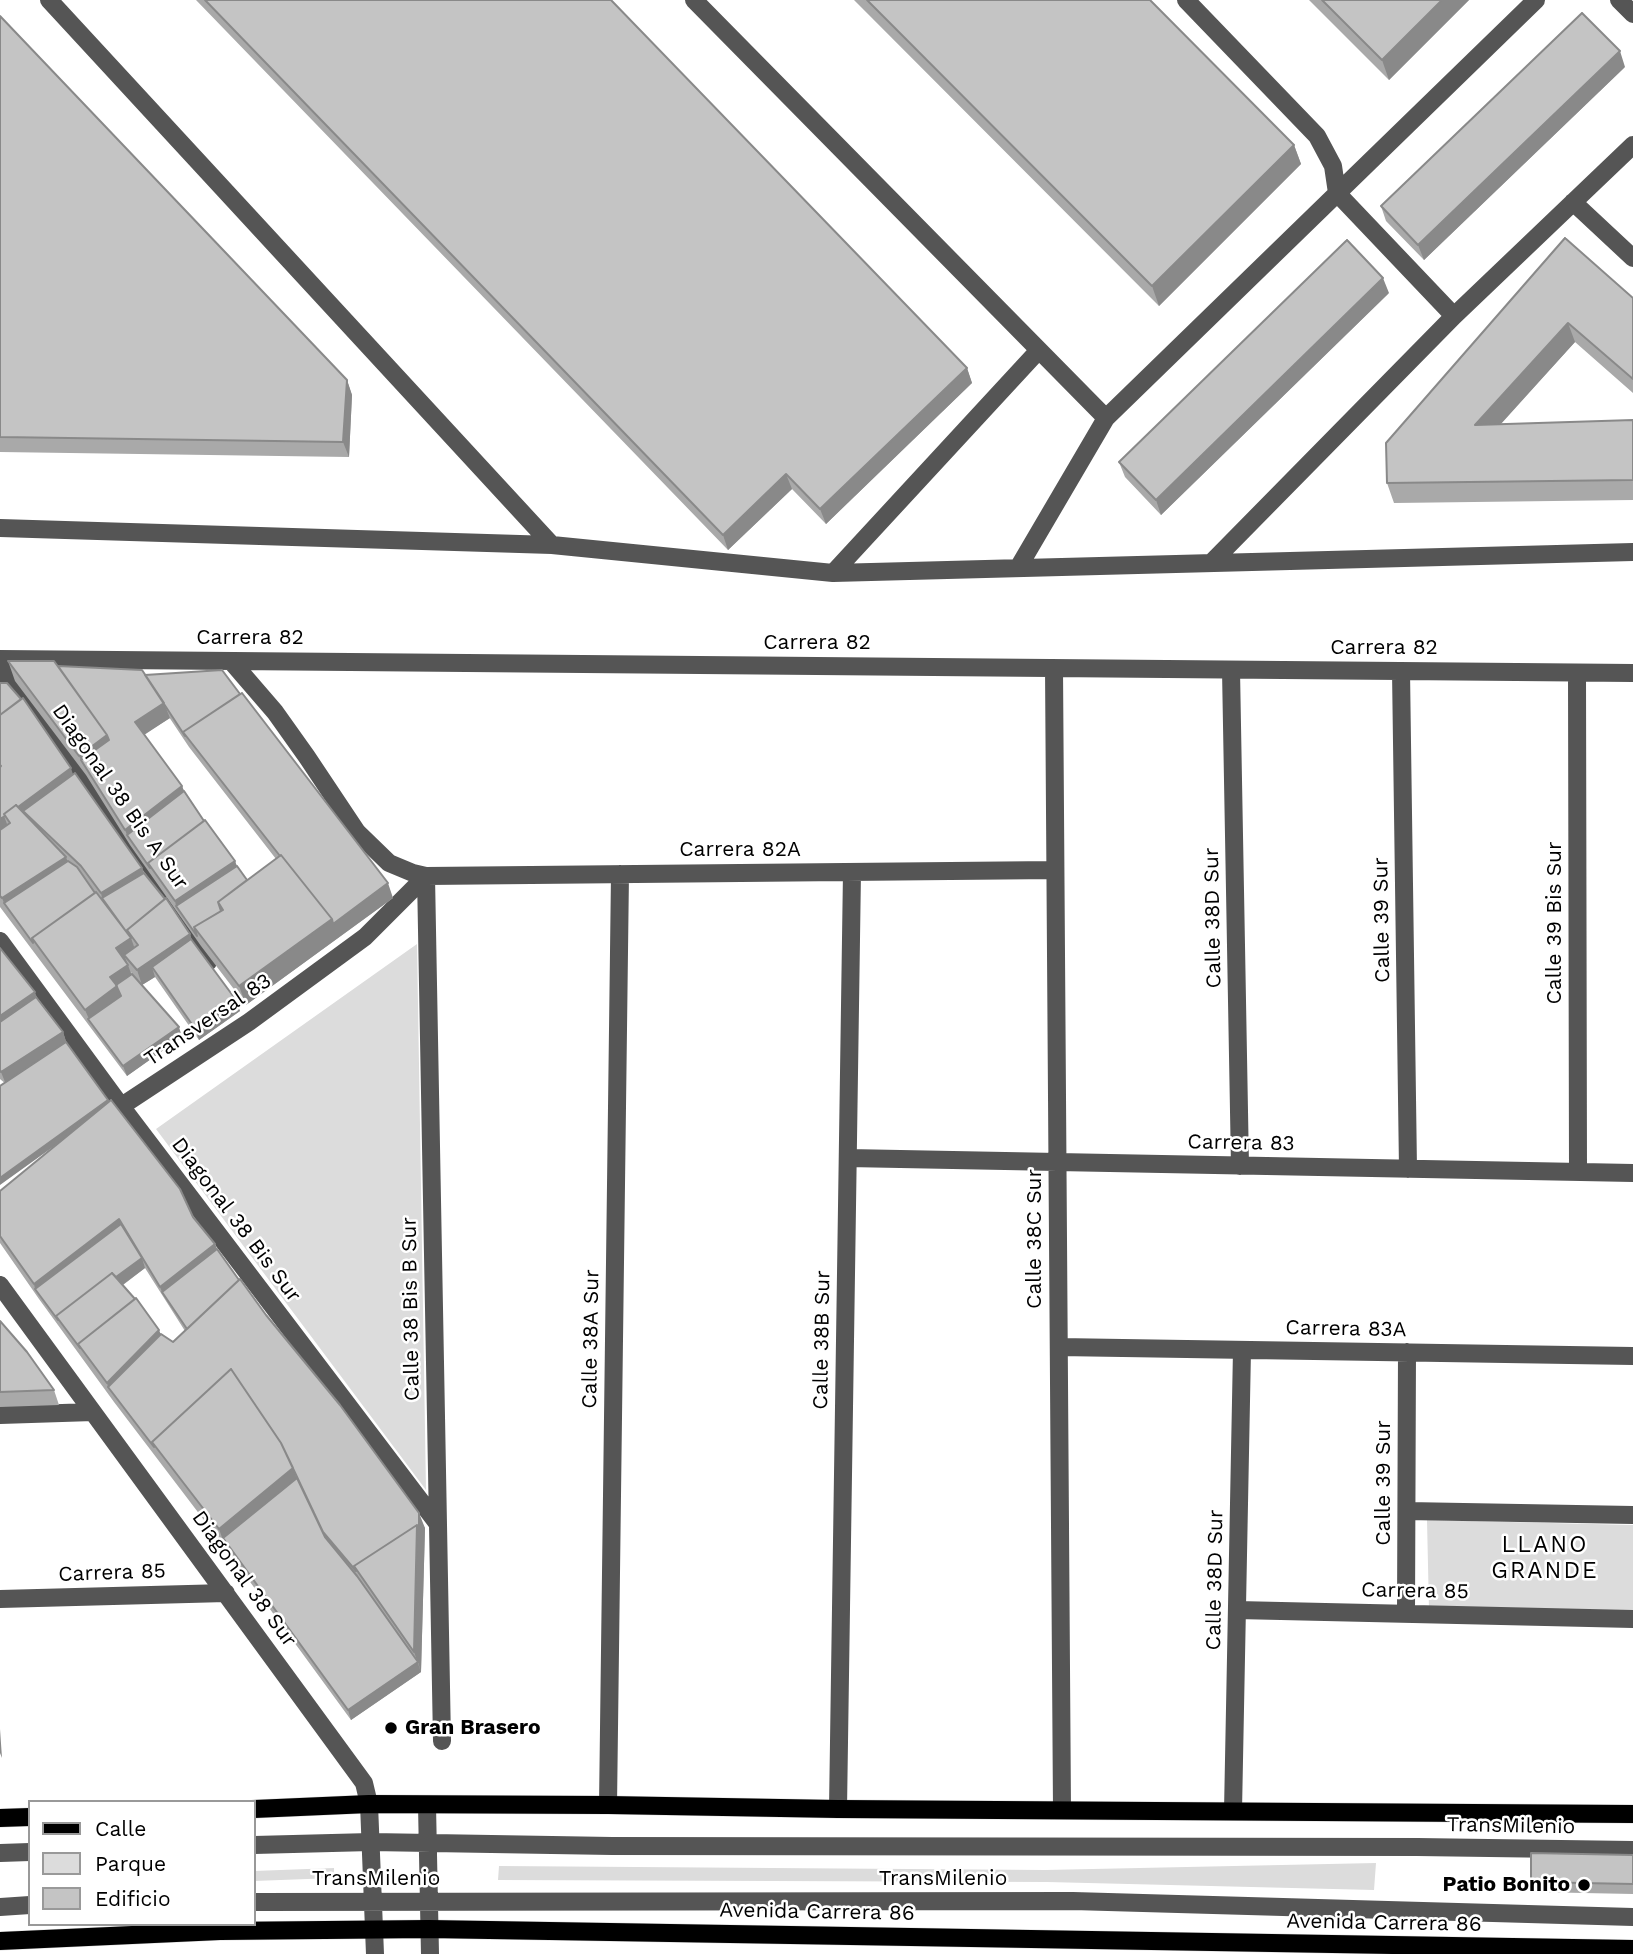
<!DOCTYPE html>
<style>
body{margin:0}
#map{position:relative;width:1633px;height:1954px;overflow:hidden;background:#fff;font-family:"Work Sans",sans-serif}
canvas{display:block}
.legend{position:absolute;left:28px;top:1800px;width:228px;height:126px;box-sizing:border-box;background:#fff;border:2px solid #999;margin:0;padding:9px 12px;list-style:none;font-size:21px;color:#000}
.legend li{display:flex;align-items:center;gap:14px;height:35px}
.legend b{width:35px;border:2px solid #999}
</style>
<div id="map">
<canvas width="1633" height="1954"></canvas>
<ul class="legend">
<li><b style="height:9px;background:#000"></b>Calle</li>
<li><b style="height:19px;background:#dcdcdc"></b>Parque</li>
<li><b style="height:19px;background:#c4c4c4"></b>Edificio</li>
</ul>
</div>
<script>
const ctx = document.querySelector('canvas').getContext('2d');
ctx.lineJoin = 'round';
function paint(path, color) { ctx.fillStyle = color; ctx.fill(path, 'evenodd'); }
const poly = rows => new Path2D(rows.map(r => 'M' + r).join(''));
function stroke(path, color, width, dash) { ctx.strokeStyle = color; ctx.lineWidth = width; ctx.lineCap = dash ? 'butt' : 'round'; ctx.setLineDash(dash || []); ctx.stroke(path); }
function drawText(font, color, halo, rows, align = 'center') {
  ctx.font = font + ' "Work Sans",sans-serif'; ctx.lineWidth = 5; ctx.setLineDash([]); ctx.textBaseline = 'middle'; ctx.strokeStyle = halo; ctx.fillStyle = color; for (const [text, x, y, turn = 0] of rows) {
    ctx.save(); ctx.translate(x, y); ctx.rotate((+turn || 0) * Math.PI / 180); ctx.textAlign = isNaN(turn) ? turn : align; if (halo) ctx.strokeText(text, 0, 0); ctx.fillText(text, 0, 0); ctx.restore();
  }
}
paint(poly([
 [417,944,426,1490,156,1129],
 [1427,1520,1633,1525,1633,1615,1429,1610],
 [1376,1863,1374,1890,1047,1882,498,1880,499,1866,1045,1870],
 [334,1868,334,1878,254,1881,254,1871]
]), '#dcdcdc');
const major = poly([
 [254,1809,369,1804,608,1805,838,1809,1633,1814],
 [0,1818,30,1817],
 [0,1941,220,1931,429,1929,1633,1949]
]);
stroke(major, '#dbdbdb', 19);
stroke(poly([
 [49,0,552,545,833,573,1633,552],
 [694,0,1106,418],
 [1186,0,1317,136,1333,166,1337,193,1454,316],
 [1619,0,1633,14],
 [1573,202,1633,258],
 [0,528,552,545],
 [1211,563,1454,316,1633,145],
 [1018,568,1106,418,1536,0],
 [833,573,1039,350],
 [0,659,1633,673],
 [231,661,275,712,307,757,357,832,389,863,413,873,426,876,1055,870],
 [0,667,81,779,208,962],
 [1054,668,1062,1810],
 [1231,670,1240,1166],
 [1401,671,1408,1169],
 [1577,673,1578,1172],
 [426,876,442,1741],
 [0,941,121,1106,438,1524],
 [111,1113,249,1022,365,937,426,876],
 [848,1158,1633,1173],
 [0,1285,364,1783,369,1804,375,1954],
 [1059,1347,1633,1356],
 [0,1415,93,1412],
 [1407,1511,1633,1515],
 [0,1599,226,1593],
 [1237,1610,1633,1619],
 [1406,1614,1407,1352],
 [427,1805,430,1954],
 [608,1805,620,874],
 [838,1809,852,872],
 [1233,1811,1242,1350],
 [254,1845,371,1842,612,1846,1417,1847,1633,1850],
 [0,1853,30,1852],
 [254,1902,1073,1901,1633,1917],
 [0,1907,30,1905]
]), '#555', 18);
stroke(major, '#000', 18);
paint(poly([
 [196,0,611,0,967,368,972,383,826,524,792,489,728,550],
 [854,0,1150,0,1294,145,1301,164,1159,306],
 [1309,0,1469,0,1389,80],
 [0,16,347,380,352,395,349,457,0,452],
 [1625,67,1424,260,1386,221,1381,206],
 [1565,238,1633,298,1633,393,1575,342,1500,424,1633,420,1633,500,1394,503,1387,483],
 [1389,293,1161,515,1125,477,1119,462],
 [8,661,145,675,393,898,246,1005,201,946,130,845,86,775,15,681],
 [169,717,189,747,276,859,247,880,237,866,235,861,204,821,184,791,182,786,144,734,170,718],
 [0,683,73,775,190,934,191,939,240,1011,199,1040,155,977,142,985,131,972,132,974,182,1037,127,1076,0,907],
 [0,948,63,1032,66,1042,109,1102,193,1217,215,1244,217,1249,239,1280,425,1528,421,1672,351,1720,226,1549,114,1402,39,1299,0,1243,0,1191,67,1136,0,1079],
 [145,1268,185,1331,173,1342,161,1334,123,1285],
 [0,1321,54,1390,59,1405,0,1407],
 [1633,1855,1633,1894,1534,1892,1531,1882]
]), '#a9a9a9');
paint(poly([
 [1442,0,1469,0,1389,80,1382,60],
 [1620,51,1625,67,1424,260,1418,245],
 [1294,145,1301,164,1159,306,1152,286],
 [1383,278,1389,293,1161,515,1156,500],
 [1568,323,1575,342,1482,445,1475,425],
 [967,368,972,383,826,524,820,509],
 [347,380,352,395,349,457,343,442],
 [786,474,792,489,728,550,723,535],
 [164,703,170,718,141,737,135,722],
 [107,735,114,754,81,760,79,756],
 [71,768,76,784,10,823,5,816],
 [182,786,188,801,127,835,125,830],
 [4,816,10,832,0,839,0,819],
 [66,857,73,877,4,903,2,898],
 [235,861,240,876,176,906,175,901],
 [142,868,148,883,102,898,101,893],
 [388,883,393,898,246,1005,239,986,332,919],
 [190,934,195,949,152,967,155,977,142,985,137,970],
 [131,938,138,958,124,955,128,965,116,948],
 [128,965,135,985,124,1006,89,1019,85,1010,110,977],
 [35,992,42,1012,0,1041,0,1016],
 [236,1000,240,1011,199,1040,196,1030],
 [179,1027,182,1037,127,1076,123,1066],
 [63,1032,68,1047,7,1087,1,1072],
 [108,1100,110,1106,0,1185,0,1178],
 [119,1219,125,1234,35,1289,34,1284],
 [215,1244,221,1259,162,1292,160,1287],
 [142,1258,145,1268,65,1328,59,1319],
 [159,1330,167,1350,108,1387,107,1383],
 [293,1468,300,1488,223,1538,226,1549,219,1529],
 [419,1513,425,1528,421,1672,414,1652,417,1530],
 [418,1662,421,1672,351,1720,348,1710],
 [0,1729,2,1758,0,1753]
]), '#898989');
const building = poly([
 [205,0,611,0,967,368,820,509,786,474,723,535,205,0],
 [867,0,1150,0,1294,145,1152,286,867,0],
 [1322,0,1442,0,1382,60,1322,0],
 [1582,13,1620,51,1418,245,1381,206,1582,13],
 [0,16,347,380,343,442,0,437,0,16],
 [1565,238,1633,298,1633,379,1568,323,1475,425,1633,420,1633,480,1387,483,1386,443,1565,238],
 [1347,240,1383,278,1156,500,1119,462,1347,240],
 [8,661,54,661,107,735,79,756,8,661],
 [58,666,142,670,164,703,135,722,182,786,125,830,81,760,109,740,107,735,58,666],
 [222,670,240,694,183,732,185,736,145,675,222,670],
 [0,683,7,683,21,699,0,715,0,683],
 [242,693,388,883,333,924,332,919,281,855,280,856,183,732,242,693],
 [23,698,71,768,18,807,16,805,4,814,5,816,0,819,0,767,1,766,0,765,0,715,23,698],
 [75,773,142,868,101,893,81,866,23,811,75,773],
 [184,791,204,821,148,863,150,868,127,835,184,791],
 [16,805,66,857,2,898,0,896,0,830,10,823,4,814,16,805],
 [205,820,235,861,175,901,148,863,205,820],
 [281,855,332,919,239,986,194,927,223,910,218,902,281,855],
 [68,861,77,867,95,893,32,938,33,943,4,903,68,861],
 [237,866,247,880,218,902,221,911,194,927,197,936,176,906,237,866],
 [144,873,165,899,127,930,128,934,102,898,144,873],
 [96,892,131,938,116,948,128,965,110,977,117,986,85,1010,32,938,96,892],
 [166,898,190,934,137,970,124,955,138,945,127,930,166,898],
 [191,939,236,1000,196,1030,152,967,191,939],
 [0,948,35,992,0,1016,0,948],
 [132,974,179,1027,123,1066,88,1019,121,996,116,985,132,974],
 [36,997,63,1032,1,1072,0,1070,0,1022,36,997],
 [66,1042,108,1100,0,1178,0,1086,66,1042],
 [111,1100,180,1189,193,1217,215,1244,160,1287,119,1219,34,1284,0,1236,0,1191,111,1100],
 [121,1224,142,1258,116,1277,112,1273,56,1316,58,1320,35,1289,121,1224],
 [217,1249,239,1280,187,1329,162,1292,217,1249],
 [112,1273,135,1299,78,1344,80,1348,56,1316,112,1273],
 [240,1279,266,1315,340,1405,419,1513,419,1529,417,1525,354,1566,356,1571,323,1532,281,1443,231,1369,152,1442,154,1447,108,1387,161,1334,173,1342,240,1279],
 [136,1298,159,1330,107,1383,78,1344,136,1298],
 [0,1321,27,1352,54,1390,0,1392,0,1321],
 [231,1369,281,1443,293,1468,219,1529,152,1442,231,1369],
 [297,1478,325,1537,357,1576,418,1662,348,1710,223,1538,297,1478],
 [417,1525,414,1652,354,1566,417,1525],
 [1531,1853,1633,1855,1633,1884,1531,1882,1531,1853]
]);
paint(building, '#c4c4c4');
stroke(building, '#898989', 2);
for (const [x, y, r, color] of [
 [391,1728,7,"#000"],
 [1584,1885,7,"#000"]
]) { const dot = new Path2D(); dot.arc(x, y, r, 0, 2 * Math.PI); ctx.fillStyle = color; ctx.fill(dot); stroke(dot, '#fff', 2.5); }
drawText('21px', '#000', '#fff', [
 ["Carrera 82",250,638],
 ["Carrera 82",817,643],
 ["Carrera 82",1384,648],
 ["Diagonal 38 Bis A Sur",120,797,55],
 ["Carrera 82A",740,850],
 ["Calle 38D Sur",1213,918,-91],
 ["Calle 39 Sur",1382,920,-91],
 ["Calle 39 Bis Sur",1555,923,-90],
 ["Transversal 83",208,1020,-34],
 ["Carrera 83",1241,1143,1],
 ["Diagonal 38 Bis Sur",236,1220,53],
 ["Calle 38C Sur",1035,1239,-90],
 ["Calle 38 Bis B Sur",411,1309,-91],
 ["Carrera 83A",1346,1329,1],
 ["Calle 38A Sur",591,1339,-89],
 ["Calle 38B Sur",822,1340,-89],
 ["Calle 39 Sur",1384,1483,-90],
 ["Carrera 85",112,1573,-2],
 ["Diagonal 38 Sur",244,1579,54],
 ["Calle 38D Sur",1215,1580,-89],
 ["Carrera 85",1415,1591,1],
 ["TransMilenio",1511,1826,1],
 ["TransMilenio",376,1879],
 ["TransMilenio",943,1879],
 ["Avenida Carrera 86",817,1912,1],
 ["Avenida Carrera 86",1384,1923,1]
]);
drawText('bold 21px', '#000', '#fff', [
 ["Gran Brasero",405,1728],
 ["Patio Bonito",1570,1885,"right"]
], 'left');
ctx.letterSpacing = '2px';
drawText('23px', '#000', '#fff', [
 ["LLANO",1545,1545],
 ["GRANDE",1545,1571]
]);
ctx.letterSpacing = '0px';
</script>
